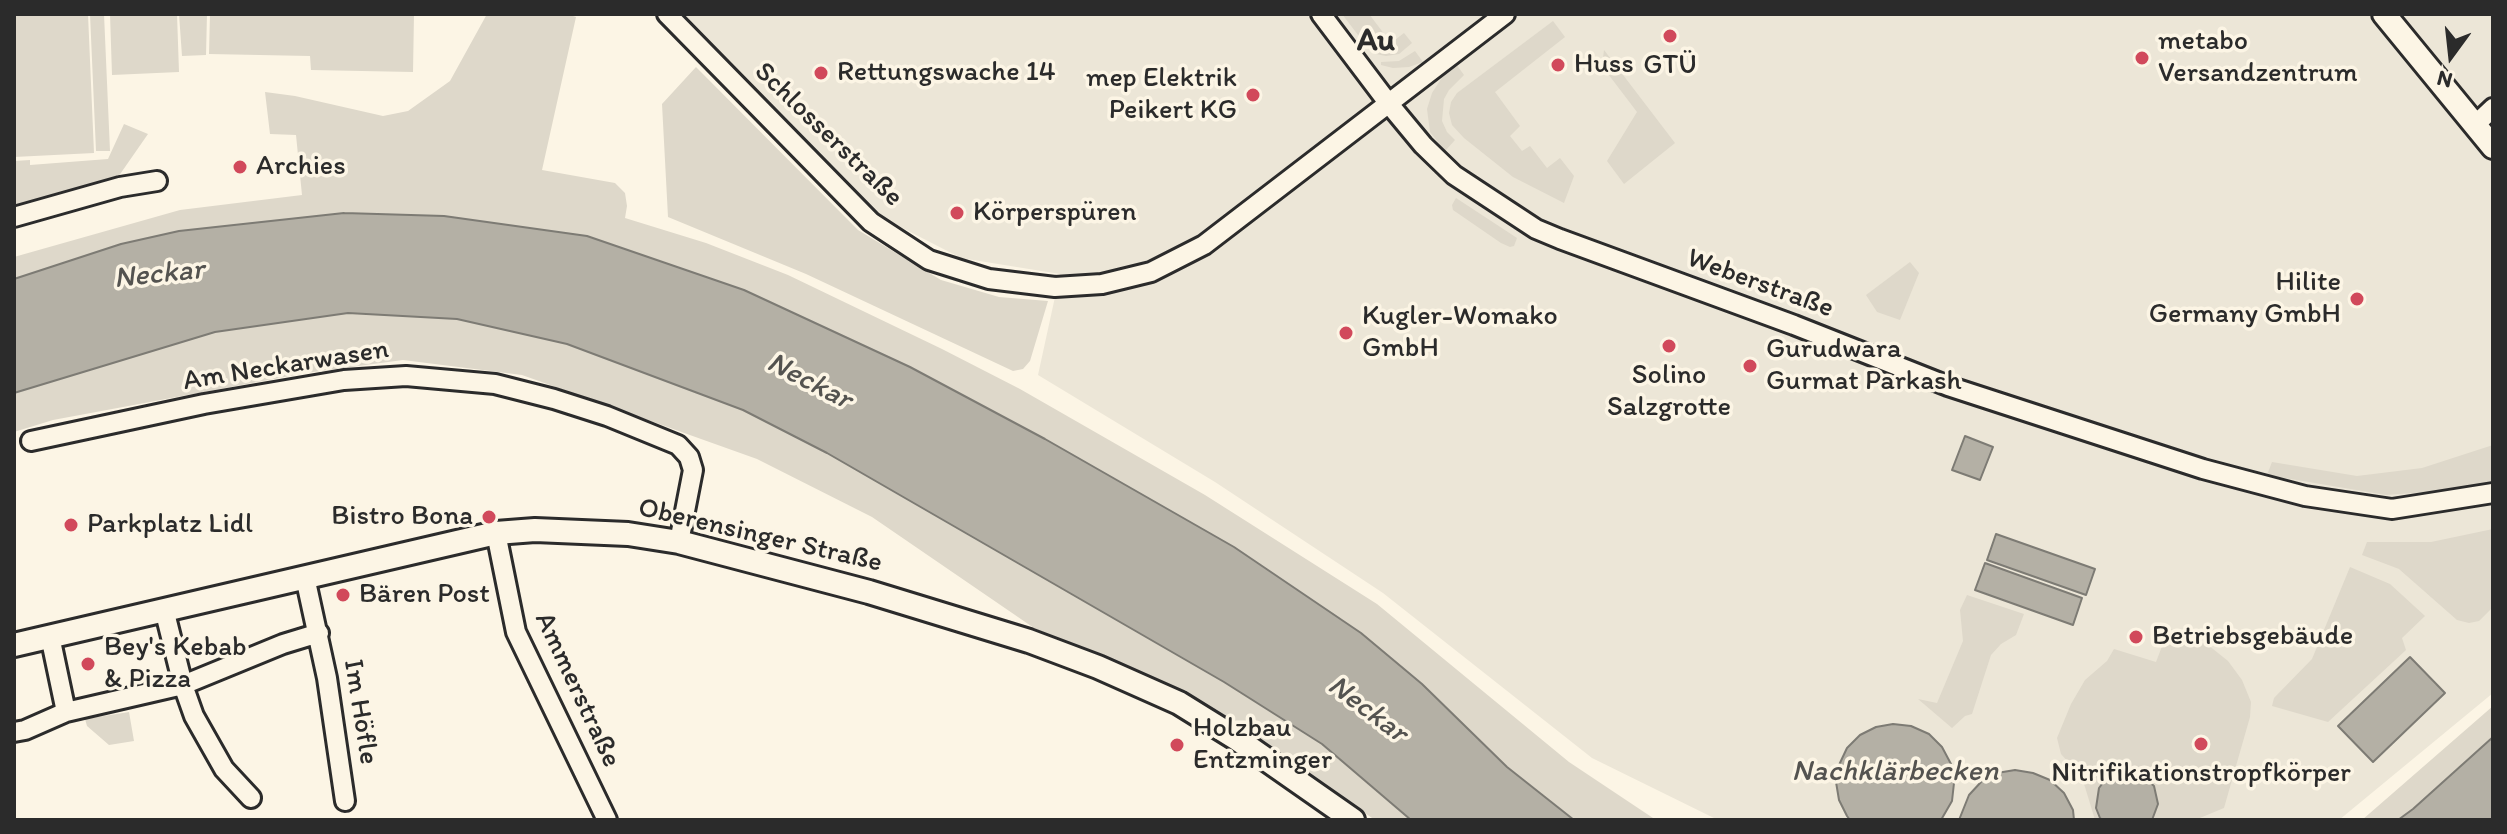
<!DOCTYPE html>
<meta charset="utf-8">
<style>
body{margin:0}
#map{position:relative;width:2507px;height:834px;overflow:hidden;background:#fcf5e5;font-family:Itim,sans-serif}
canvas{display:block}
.frame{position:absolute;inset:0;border:16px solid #2b2b2b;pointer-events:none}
.north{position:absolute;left:2411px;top:16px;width:80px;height:80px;-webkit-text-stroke:6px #fcf5e5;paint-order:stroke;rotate:195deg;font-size:22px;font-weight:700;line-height:32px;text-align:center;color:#2b2b2b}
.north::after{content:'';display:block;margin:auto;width:28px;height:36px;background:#2b2b2b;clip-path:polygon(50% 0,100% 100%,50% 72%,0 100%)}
</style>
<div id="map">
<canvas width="2507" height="834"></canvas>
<div class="frame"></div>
<div class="north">N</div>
</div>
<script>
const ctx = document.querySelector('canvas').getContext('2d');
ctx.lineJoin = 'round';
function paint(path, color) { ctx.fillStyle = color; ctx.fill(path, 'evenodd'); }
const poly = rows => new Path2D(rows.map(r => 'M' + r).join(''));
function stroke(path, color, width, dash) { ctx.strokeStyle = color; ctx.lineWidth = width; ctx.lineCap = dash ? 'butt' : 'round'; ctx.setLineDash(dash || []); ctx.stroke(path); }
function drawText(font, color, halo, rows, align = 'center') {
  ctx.font = font + ' Itim,sans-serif'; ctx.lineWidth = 7; ctx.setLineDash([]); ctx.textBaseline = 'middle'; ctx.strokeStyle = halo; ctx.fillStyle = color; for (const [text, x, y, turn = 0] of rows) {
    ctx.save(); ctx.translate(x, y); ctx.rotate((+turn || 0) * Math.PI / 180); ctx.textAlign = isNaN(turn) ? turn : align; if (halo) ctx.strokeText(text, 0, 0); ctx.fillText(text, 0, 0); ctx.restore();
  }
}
paint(poly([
 [678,14,2493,14,2493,693,2339,820,1718,820,1592,758,1383,593,1215,482,1038,375,1060,274,961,258,883,218]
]), '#ece6d7');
paint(poly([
 [14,14,88,14,94,153,14,157],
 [90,14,104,14,110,151,96,151],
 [110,14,177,14,179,72,112,75],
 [179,14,207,14,206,55,182,56],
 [210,14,414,14,413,72,311,70,310,56,209,54],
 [487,14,567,14,576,17,542,170,615,183,625,193,627,206,625,218,706,243,788,275,942,349,1020,389,1205,495,1377,604,1569,762,1656,820,1574,820,1507,767,1361,633,1234,547,1045,439,910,367,744,290,587,236,444,216,344,213,179,231,121,244,14,279,14,257,180,210,302,195,296,135,270,134,265,92,295,96,383,116,408,111,450,81],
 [1342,14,1369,14,1391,43,1404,33,1412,43,1399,54,1386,56,1376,54,1368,48],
 [1553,21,1565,37,1495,92,1520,126,1510,136,1522,151,1530,146,1547,168,1560,158,1574,176,1564,203,1513,177,1464,138,1452,125,1449,113,1451,102,1457,93],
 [1604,50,1675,143,1624,184,1607,161,1637,112,1602,66],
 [1415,51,1423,62,1409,67,1393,68,1381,65,1381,62,1399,61],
 [1456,64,1464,75,1449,90,1444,99,1442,121,1447,132,1455,140,1445,151,1430,132,1427,109,1432,93,1443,76],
 [696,67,858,230,941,280,999,297,1048,301,1030,361,1023,369,1013,371,806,274,668,217,662,104],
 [124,124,148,134,116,180,14,211,14,161,30,160,30,165,108,159],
 [1456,198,1517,238,1514,246,1510,247,1501,243,1453,210,1452,205],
 [1910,262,1919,273,1900,320,1877,312,1866,295],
 [348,313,457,319,567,344,743,410,827,453,1224,682,1322,744,1411,820,1375,820,1211,708,1034,628,872,517,757,459,522,375,403,360,306,373,53,420,14,432,14,393,215,332],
 [2493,445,2493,485,2482,488,2386,495,2267,475,2272,462,2357,476,2422,468],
 [2493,529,2493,607,2479,621,2469,623,2457,620,2399,569,2362,555,2367,542,2431,542],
 [2350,567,2390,584,2425,616,2402,638,2406,650,2328,722,2272,706,2274,698,2312,659],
 [1967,595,2024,614,2016,635,2001,644,1991,655,1972,714,1965,716,1952,728,1918,699,1937,703,1963,641,1960,610],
 [2169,628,2208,645,2228,661,2242,680,2251,702,2250,717,2224,808,2195,820,2095,820,2085,787,2080,775,2061,754,2057,738,2071,704,2085,680,2107,661,2114,649,2156,662],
 [2493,706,2493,737,2413,809,2398,820,2362,820],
 [129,712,134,741,109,745,87,726,85,719]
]), '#ded8ca');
const water = poly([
 [344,213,444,216,587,236,744,290,910,367,1045,439,1234,547,1361,633,1422,684,1507,767,1574,820,1411,820,1322,744,1224,682,827,453,743,410,567,344,457,319,348,313,215,332,14,393,14,279,121,244,179,231,344,213],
 [1965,436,1993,447,1980,480,1952,470,1965,436],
 [1996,534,2095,569,2086,595,1987,560,1996,534],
 [1985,563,2082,598,2073,625,1975,590,1985,563],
 [2410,657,2445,693,2373,762,2338,726,2410,657],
 [1893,724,1911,726,1929,734,1942,747,1951,764,1954,783,1952,801,1941,820,1850,820,1847,816,1839,800,1836,782,1839,765,1847,748,1860,735,1876,727,1893,724],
 [2493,737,2493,820,2398,820,2413,809,2493,737],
 [2015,770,2033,773,2050,780,2064,793,2073,810,2074,820,1959,820,1969,795,1981,782,1997,773,2015,770],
 [2122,771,2140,774,2154,786,2158,804,2152,820,2102,820,2100,818,2096,808,2099,788,2105,780,2122,771]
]);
paint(water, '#b4b0a5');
stroke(water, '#7d7b74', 2);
const minor = poly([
 [667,14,871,222,929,260,989,279,1055,287,1102,284,1151,272,1204,245,1505,14],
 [1321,14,1389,104,1423,145,1454,175,1536,229,1560,239,1794,325,1948,386,2203,469,2305,496,2392,509,2493,493],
 [2475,125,2493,108],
 [14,217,120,187,157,181],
 [31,441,204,404,344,380,406,376,495,384,554,399,607,416,678,445,689,457,693,470,679,542],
 [496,533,516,632,607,820],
 [305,577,327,678,345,801],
 [164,609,183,685,194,716,224,769,251,798],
 [50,636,66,712],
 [14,732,25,730,66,712,183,685,283,644,319,633]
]);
const tertiary = poly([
 [2384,14,2493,147],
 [14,645,496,533,535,530,628,534,679,542,869,592,1029,641,1098,667,1179,703,1237,739,1353,820]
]);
stroke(minor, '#2b2b2b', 24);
stroke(tertiary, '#2b2b2b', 28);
stroke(minor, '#fcf5e5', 18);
stroke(tertiary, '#fcf5e5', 22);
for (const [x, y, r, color] of [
 [1670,36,8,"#d1495b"],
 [2142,58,8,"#d1495b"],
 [1558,65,8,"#d1495b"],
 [821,73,8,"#d1495b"],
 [1253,95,8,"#d1495b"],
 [240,167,8,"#d1495b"],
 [957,213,8,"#d1495b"],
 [2357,299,8,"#d1495b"],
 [1346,333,8,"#d1495b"],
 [1669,346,8,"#d1495b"],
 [1750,366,8,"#d1495b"],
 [489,517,8,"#d1495b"],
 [71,525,8,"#d1495b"],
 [343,595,8,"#d1495b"],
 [2136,637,8,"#d1495b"],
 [88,664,8,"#d1495b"],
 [2201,744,8,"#d1495b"],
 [1177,745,8,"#d1495b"]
]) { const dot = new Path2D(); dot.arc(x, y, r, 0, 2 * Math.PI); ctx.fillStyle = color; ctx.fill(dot); stroke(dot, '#fcf5e5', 3); }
drawText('28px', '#2b2b2b', '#fcf5e5', [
 ["metabo",2158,42],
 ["Versandzentrum",2158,74],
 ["Huss",1574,65],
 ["GTÜ",1670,66,"center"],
 ["Rettungswache 14",837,73],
 ["mep Elektrik",1237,79,"right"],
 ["Peikert KG",1237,111,"right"],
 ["Archies",256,167],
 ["Körperspüren",973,213],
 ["Hilite",2341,283,"right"],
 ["Germany GmbH",2341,315,"right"],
 ["Kugler-Womako",1362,317],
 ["GmbH",1362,349],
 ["Gurudwara",1766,350],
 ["Gurmat Parkash",1766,382],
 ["Solino",1669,376,"center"],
 ["Salzgrotte",1669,408,"center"],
 ["Bistro Bona",473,517,"right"],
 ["Parkplatz Lidl",87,525],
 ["Bären Post",359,595],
 ["Betriebsgebäude",2152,637],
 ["Bey's Kebab",104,648],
 ["& Pizza",104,680],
 ["Holzbau",1193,729],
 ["Entzminger",1193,761],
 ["Nitrifikationstropfkörper",2201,774,"center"]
], 'left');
drawText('28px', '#2b2b2b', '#fcf5e5', [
 ["Schlosserstraße",828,135,44],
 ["Weberstraße",1760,284,20],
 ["Am Neckarwasen",286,366,-9],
 ["Oberensinger Straße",760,536,13],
 ["Ammerstraße",577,690,65],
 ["Im Höfle",360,712,81]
]);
drawText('italic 30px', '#545350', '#fcf5e5', [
 ["Neckar",159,275,-6],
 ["Neckar",809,382,27],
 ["Neckar",1367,710,37],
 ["Nachklärbecken",1895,772]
]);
drawText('bold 32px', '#2b2b2b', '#fcf5e5', [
 ["Au",1376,42]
]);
</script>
